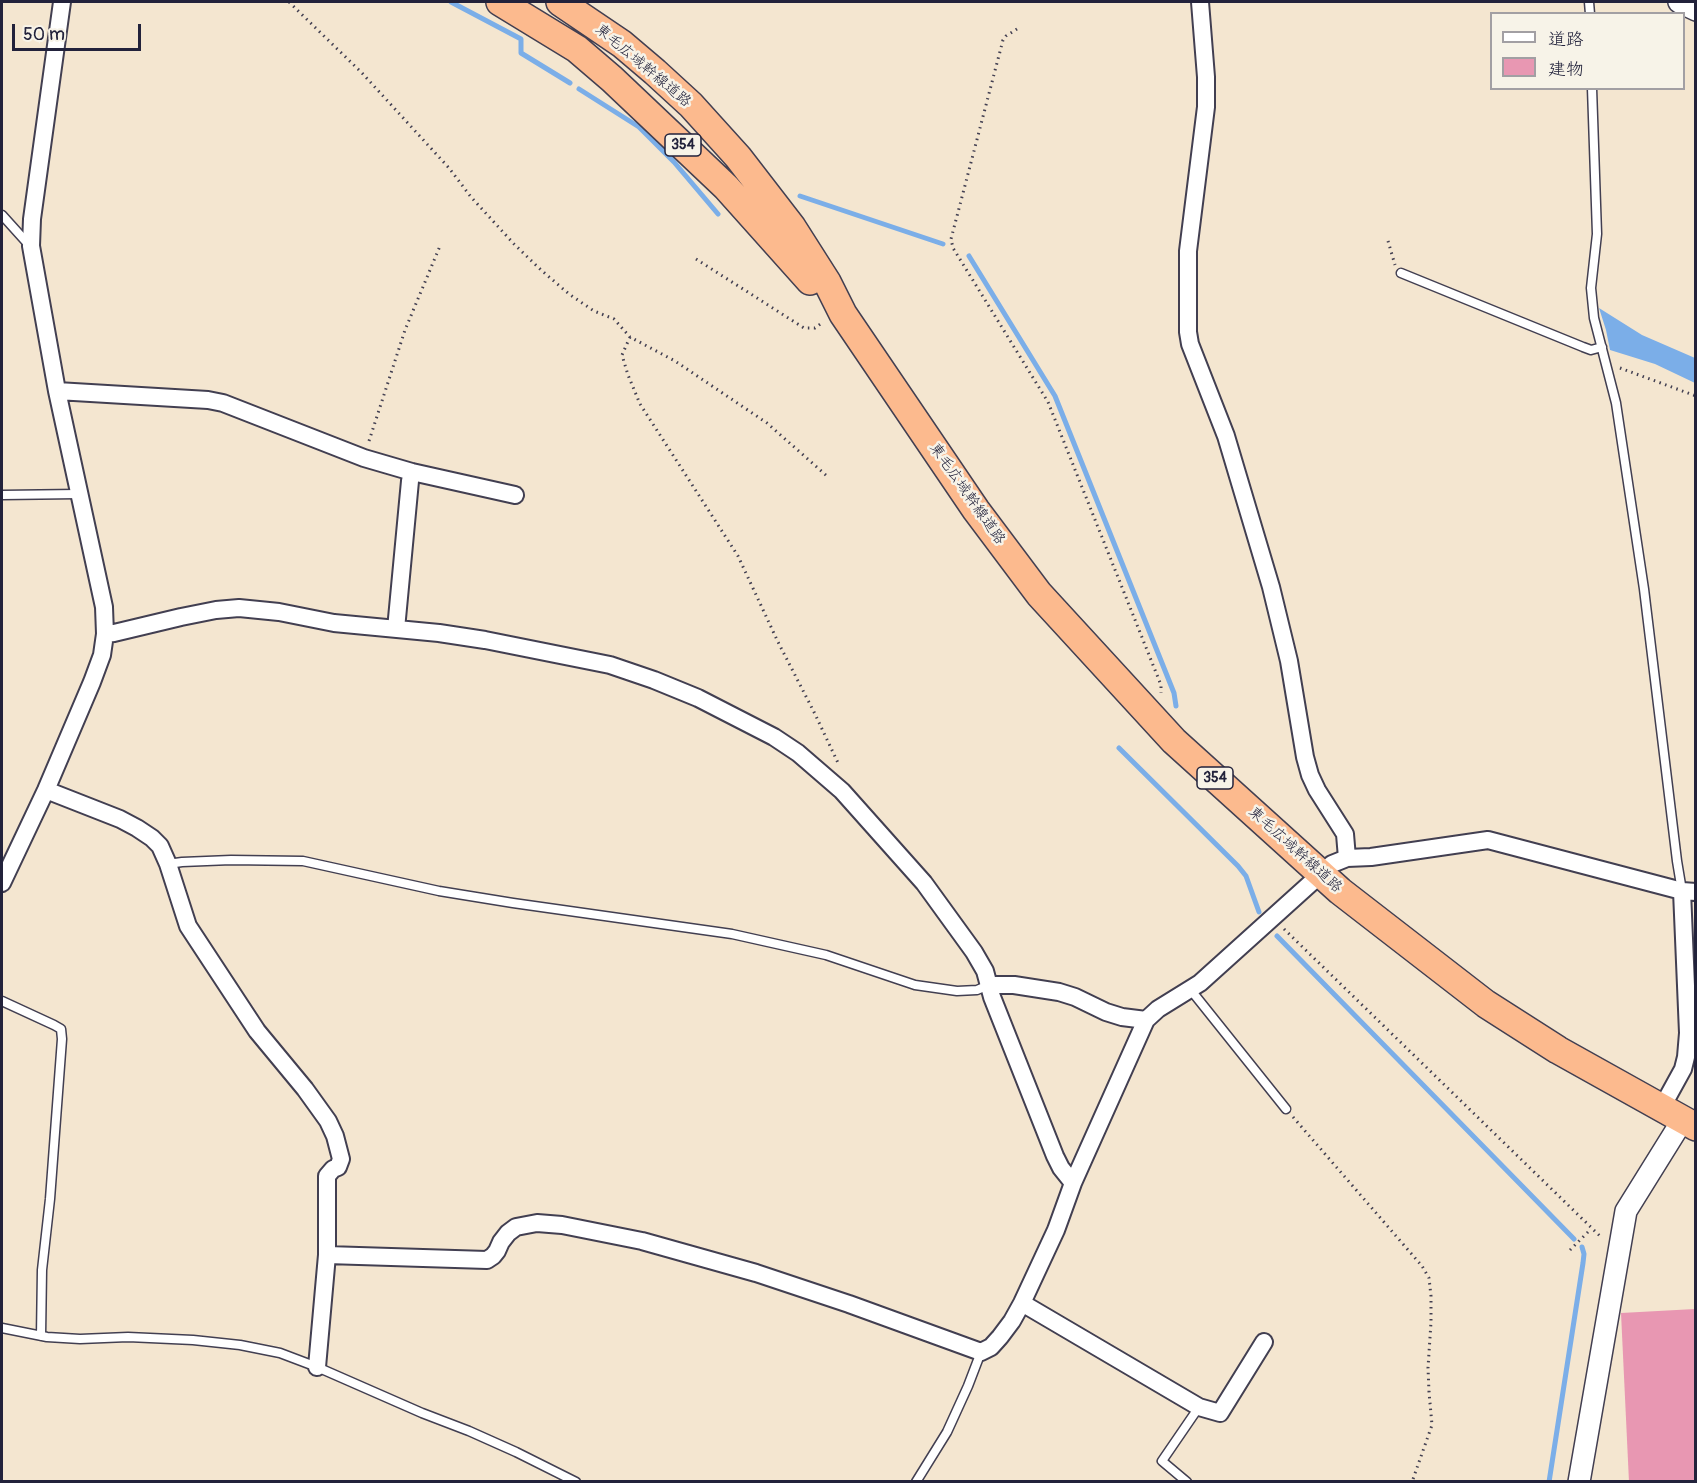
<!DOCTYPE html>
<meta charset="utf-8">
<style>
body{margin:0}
#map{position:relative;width:1697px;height:1483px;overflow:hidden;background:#f4e6d0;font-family:Pangolin,"Klee One",sans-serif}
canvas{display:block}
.frame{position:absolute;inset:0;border:3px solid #22223b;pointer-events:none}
.legend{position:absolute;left:1490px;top:12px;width:195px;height:78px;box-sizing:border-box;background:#f7f3e8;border:2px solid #a29fa3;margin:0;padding:8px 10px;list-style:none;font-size:18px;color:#22223b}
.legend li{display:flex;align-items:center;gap:12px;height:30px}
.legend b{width:30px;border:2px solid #a29fa3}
.scale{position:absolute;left:12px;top:24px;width:129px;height:27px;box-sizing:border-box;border:3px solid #22223b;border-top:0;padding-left:8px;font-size:18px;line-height:21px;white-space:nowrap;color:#22223b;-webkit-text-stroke:4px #f7f3e8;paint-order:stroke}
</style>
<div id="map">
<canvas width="1697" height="1483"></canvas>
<div class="frame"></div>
<ul class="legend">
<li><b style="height:8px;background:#fff"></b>道路</li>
<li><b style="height:16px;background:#e897b2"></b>建物</li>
</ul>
<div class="scale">50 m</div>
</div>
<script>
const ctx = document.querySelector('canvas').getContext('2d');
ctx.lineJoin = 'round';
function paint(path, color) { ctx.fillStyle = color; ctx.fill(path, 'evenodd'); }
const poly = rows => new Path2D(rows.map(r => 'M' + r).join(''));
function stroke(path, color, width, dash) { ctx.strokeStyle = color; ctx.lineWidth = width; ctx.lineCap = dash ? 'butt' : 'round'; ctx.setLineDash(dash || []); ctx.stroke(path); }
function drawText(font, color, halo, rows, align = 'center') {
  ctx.font = font + ' Pangolin,"Klee One",sans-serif'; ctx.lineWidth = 5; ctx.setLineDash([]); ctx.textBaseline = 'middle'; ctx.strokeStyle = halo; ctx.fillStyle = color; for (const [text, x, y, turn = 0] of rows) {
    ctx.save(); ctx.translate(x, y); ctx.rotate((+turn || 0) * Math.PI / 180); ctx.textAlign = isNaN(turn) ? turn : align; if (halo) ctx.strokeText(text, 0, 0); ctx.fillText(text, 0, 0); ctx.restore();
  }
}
paint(poly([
 [1599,308,1642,335,1695,358,1695,383,1655,364,1610,350,1606,330]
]), '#7baee8');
stroke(poly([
 [451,2,521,39,521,53,570,83],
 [579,89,639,127,674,162,718,214],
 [800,196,943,244],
 [969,256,1055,396,1174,693,1176,706],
 [1119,748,1238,866,1246,876,1259,912],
 [1277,936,1574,1239],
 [1549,1482,1583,1263,1584,1254,1582,1247]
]), '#7baee8', 5);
paint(poly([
 [1695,1309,1695,1482,1629,1482,1621,1313]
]), '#e897b2');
const service = poly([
 [1589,2,1590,14],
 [1592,88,1597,234,1591,288,1594,318,1616,403,1644,589,1677,861,1682,891],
 [2,215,30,246],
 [1401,273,1583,347,1591,350,1602,347],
 [2,495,78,494],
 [168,864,182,862,231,860,303,861,439,891,513,903,732,934,826,955,915,985,957,991,977,990,989,985],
 [1190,989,1286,1109],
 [2,1001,54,1025,61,1029,62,1039,50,1199,42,1270,41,1336],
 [2,1328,47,1337,80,1339,128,1337,193,1340,240,1345,280,1353,317,1367,422,1413,469,1431,516,1452,576,1482],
 [916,1482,947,1432,968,1386,981,1352],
 [1187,1482,1162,1461,1199,1407]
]);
const minor = poly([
 [1200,2,1206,77,1206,107,1188,251,1188,332,1190,344,1226,436,1271,587,1289,661,1305,757,1310,775,1317,790,1345,834,1347,858],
 [57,391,208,400,223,403,364,458,412,472,515,495],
 [396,629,410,481,412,472],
 [105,634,114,633,181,617,216,610,239,608,279,612,334,623,439,633,485,640,610,665,654,680,698,698,774,737,798,753,842,791,924,883,974,952,985,971,992,997,1055,1156,1061,1168,1073,1183],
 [46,790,120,819,137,828,152,838,160,846,168,864,188,926,257,1031,305,1089,328,1121,335,1136,341,1159,338,1167,333,1169,327,1176,327,1255,317,1367],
 [2,883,46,790,92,682,102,655,105,634,104,607,57,391,31,246,32,219,62,2],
 [989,985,1014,985,1059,992,1075,997,1106,1012,1122,1017,1146,1020],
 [1661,1109,1683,1069,1686,1057,1688,1033,1682,891],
 [327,1255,487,1260,493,1256,497,1251,501,1242,508,1233,516,1227,537,1223,562,1225,642,1241,756,1273,849,1304,981,1352,991,1347,1000,1337,1012,1321,1022,1303,1056,1230,1073,1183,1146,1020,1158,1009,1200,983,1332,864,1347,858,1371,857,1488,840,1682,891,1696,892],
 [1022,1303,1199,1407,1220,1413,1264,1342]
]);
const tertiary = poly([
 [1679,2,1696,10],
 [1579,1482,1626,1211,1682,1121]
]);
const trunk = poly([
 [500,2,577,49,612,79,726,187,810,281],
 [560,2,622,44,655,72,691,105,738,157,792,227,827,282,843,314,976,510,1039,594,1174,741,1340,891,1486,1004,1558,1050,1696,1127]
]);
stroke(service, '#423f51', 11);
stroke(minor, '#423f51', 20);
stroke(tertiary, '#423f51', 24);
stroke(trunk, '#423f51', 30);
stroke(poly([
 [289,2,362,73,449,168,471,197,514,244,541,270,569,294,594,311,614,319,630,337,675,361,767,423,827,476],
 [1017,29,1006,36,1003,40,951,239,953,248,1048,402,1161,685,1161,693],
 [1388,241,1395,265],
 [696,259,804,328,815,328,823,322],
 [630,337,622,355,628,375,640,404,738,556,778,642,814,712,839,765],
 [1620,368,1696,396],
 [369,441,405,330,440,246],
 [1284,929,1602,1238],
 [1293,1117,1422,1266,1429,1278,1431,1296,1431,1322,1428,1368,1429,1392,1432,1425,1412,1482],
 [1570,1250,1591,1229]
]), '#423f51', 3, [1.5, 4.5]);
stroke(service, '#fff', 8);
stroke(minor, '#fff', 16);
stroke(tertiary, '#fff', 21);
stroke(trunk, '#fcba8e', 27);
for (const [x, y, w] of [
 [683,145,36],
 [1215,778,36]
]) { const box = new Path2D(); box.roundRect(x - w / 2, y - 11, w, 22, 4.5); ctx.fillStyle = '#f7f3e8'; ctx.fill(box); stroke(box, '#22223b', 1.5); }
drawText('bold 14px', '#22223b', null, [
 ["354",683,145],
 ["354",1215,778]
]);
drawText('15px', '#22223b', '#f7f3e8', [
 ["東毛広域幹線道路",643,66,40],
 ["東毛広域幹線道路",967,494,55],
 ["東毛広域幹線道路",1295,850,42]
]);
</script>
